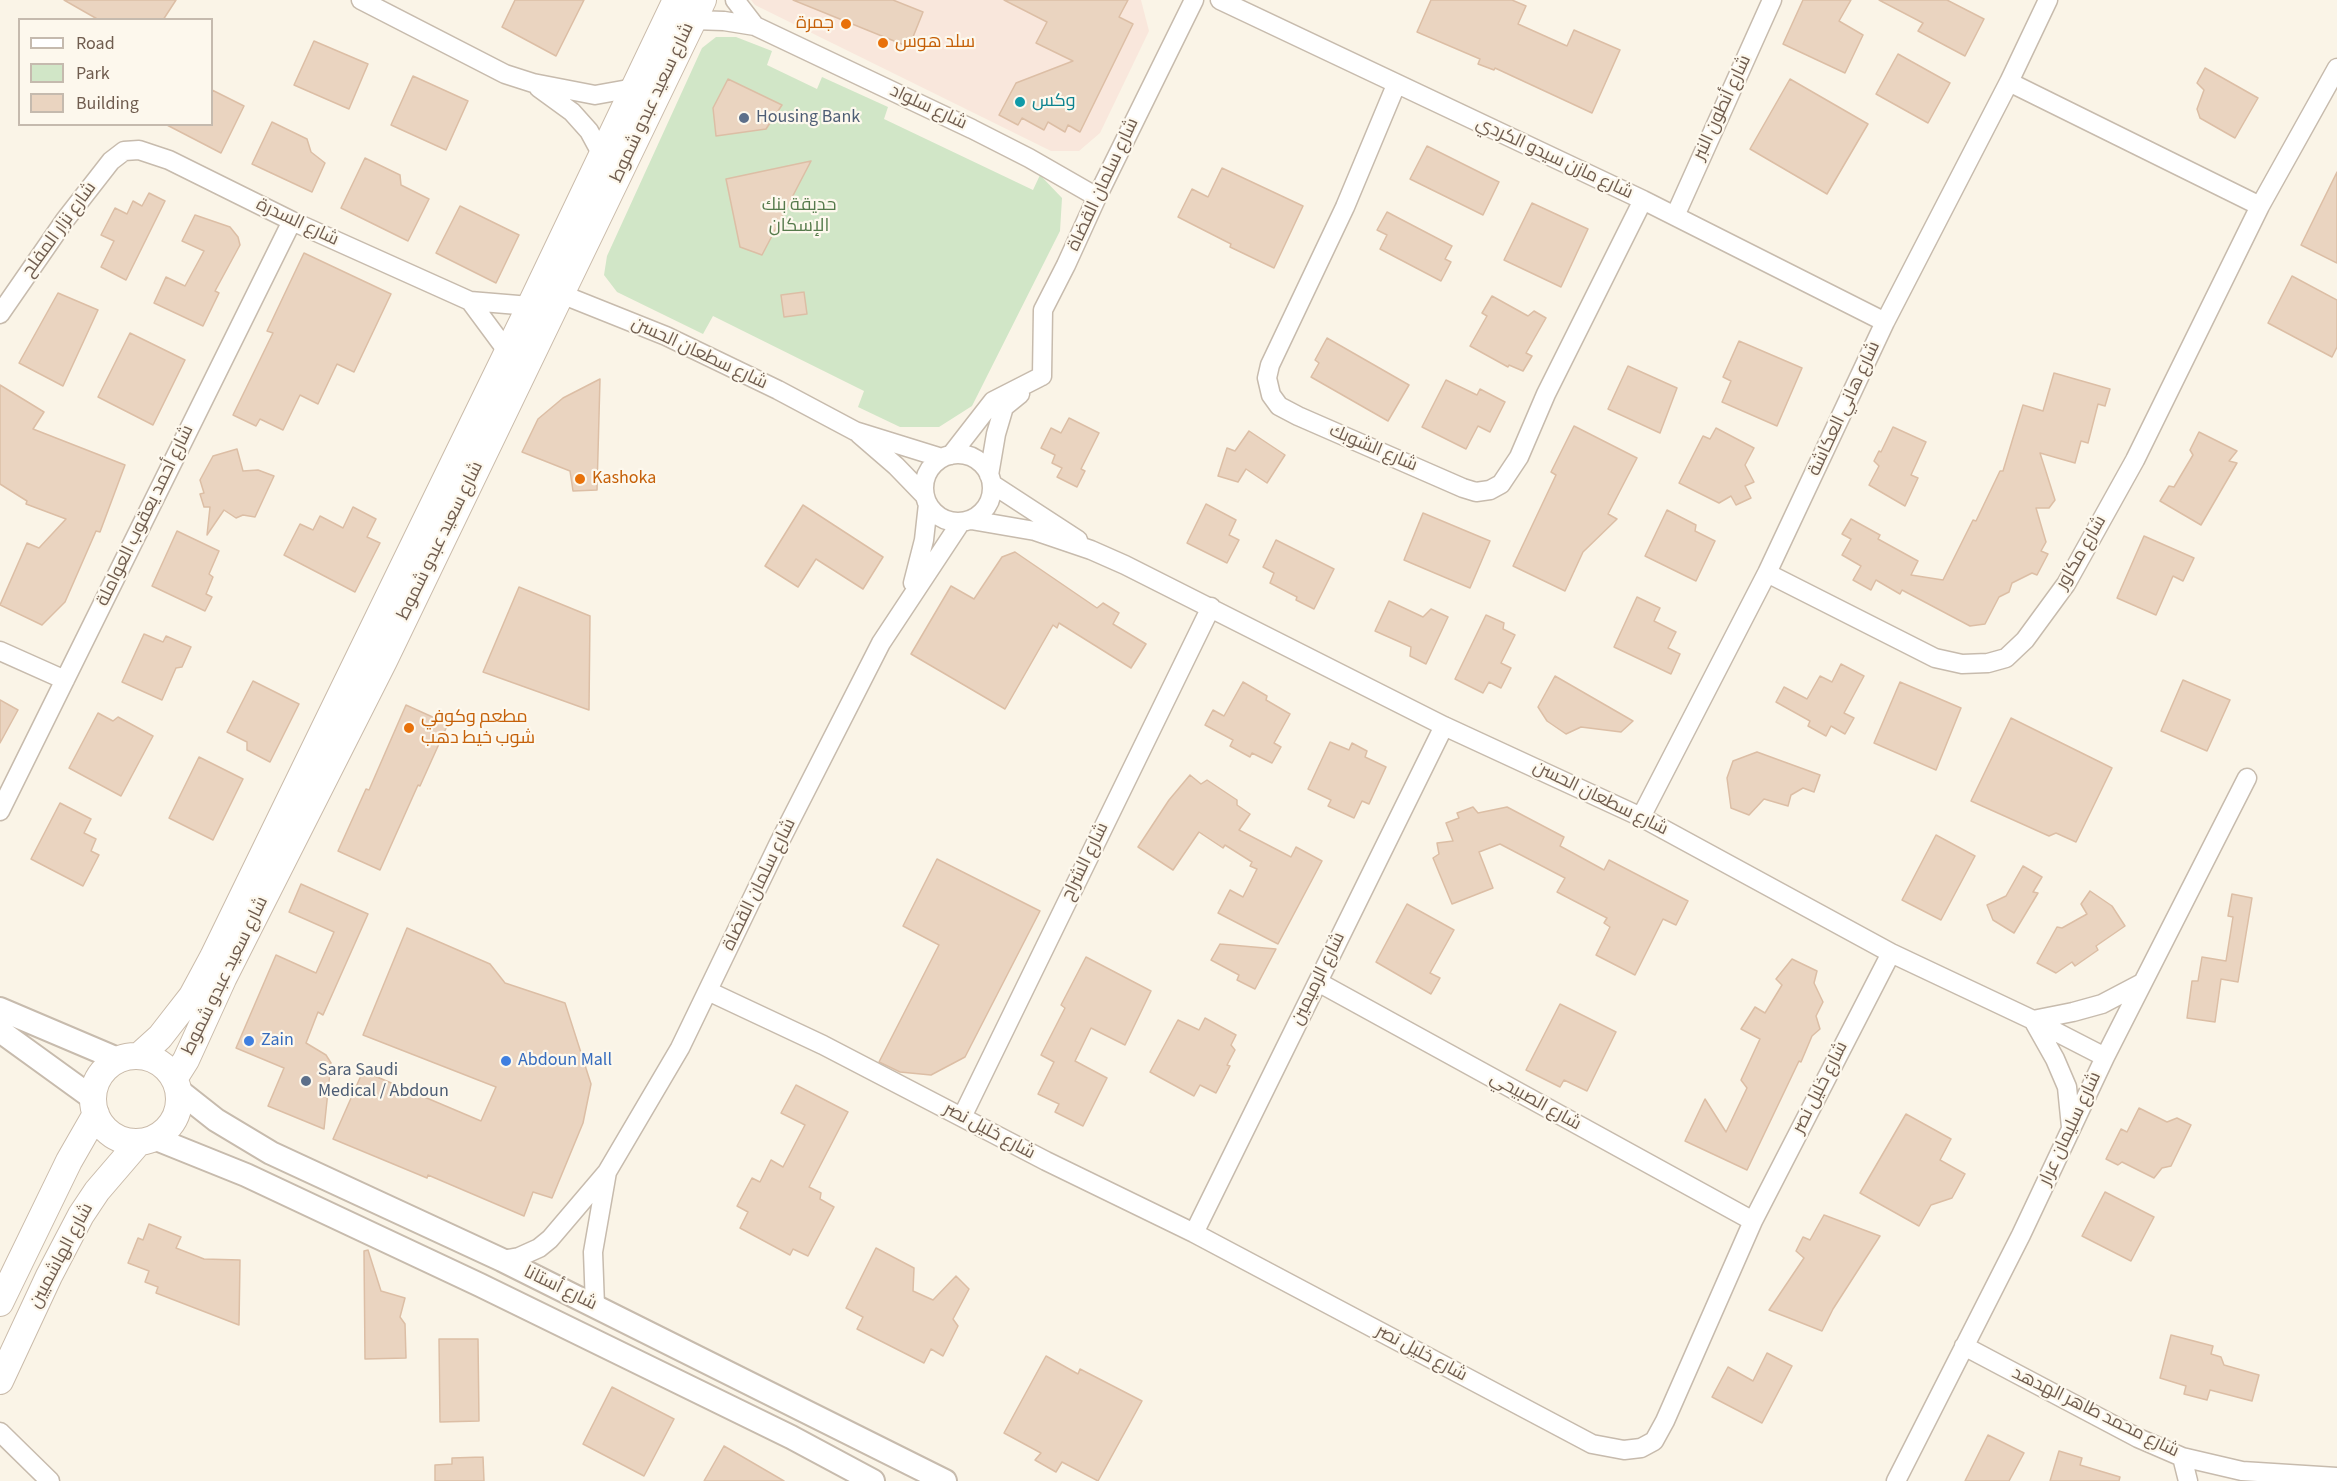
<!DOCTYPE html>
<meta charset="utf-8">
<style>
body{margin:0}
#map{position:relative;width:2337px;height:1481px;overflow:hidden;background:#faf4e7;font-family:"Source Sans 3",sans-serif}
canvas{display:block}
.legend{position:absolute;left:18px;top:18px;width:195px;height:108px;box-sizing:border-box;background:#fdf8ed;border:2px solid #c5baae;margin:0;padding:8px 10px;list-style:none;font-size:18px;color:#705d4f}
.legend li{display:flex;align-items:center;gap:12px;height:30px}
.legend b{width:30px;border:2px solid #c5baae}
</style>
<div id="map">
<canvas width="2337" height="1481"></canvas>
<ul class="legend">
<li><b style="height:8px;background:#fff"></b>Road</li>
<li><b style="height:16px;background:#d1e6c7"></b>Park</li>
<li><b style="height:16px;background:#ead4c0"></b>Building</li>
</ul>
</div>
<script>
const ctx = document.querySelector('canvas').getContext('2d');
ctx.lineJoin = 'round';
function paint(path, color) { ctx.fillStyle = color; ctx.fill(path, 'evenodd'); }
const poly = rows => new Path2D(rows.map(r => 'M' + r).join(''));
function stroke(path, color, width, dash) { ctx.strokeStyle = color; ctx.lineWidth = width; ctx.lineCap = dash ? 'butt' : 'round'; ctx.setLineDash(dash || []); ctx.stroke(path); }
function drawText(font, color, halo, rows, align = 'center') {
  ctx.font = font + ' "Source Sans 3",Cairo,sans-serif'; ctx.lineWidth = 4.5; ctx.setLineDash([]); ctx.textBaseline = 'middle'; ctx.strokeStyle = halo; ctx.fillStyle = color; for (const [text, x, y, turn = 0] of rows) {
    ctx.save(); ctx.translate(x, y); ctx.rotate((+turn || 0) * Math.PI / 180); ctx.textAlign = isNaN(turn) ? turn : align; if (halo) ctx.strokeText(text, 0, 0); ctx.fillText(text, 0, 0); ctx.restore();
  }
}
paint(poly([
 [751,0,1141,0,1149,31,1100,133,1079,151,1051,151,755,5]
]), '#f9e7dc');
paint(poly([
 [716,37,736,37,772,51,767,65,817,89,822,77,888,107,884,119,1033,190,1040,175,1062,198,1060,231,972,406,939,427,900,427,858,407,864,391,713,316,703,334,617,292,604,275,607,256,702,48]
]), '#d1e6c7');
const building = poly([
 [64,0,176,0,163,20,99,20,64,0],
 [515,0,584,0,556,56,502,27,515,0],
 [793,0,893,0,923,12,909,47,793,0],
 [1004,0,1128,0,1119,17,1133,24,1080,132,1068,125,1065,132,1048,122,1044,130,1022,118,1018,125,999,115,1016,83,1073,61,1036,43,1047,22,1004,0],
 [1431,0,1512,0,1526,6,1518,24,1567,46,1574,30,1620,50,1592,113,1495,68,1494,70,1478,64,1480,59,1417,32,1431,0],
 [1803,0,1851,0,1839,21,1863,35,1845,73,1783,44,1803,0],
 [1879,0,1947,0,1984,19,1965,56,1918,31,1923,23,1879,0],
 [314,41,368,64,349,109,294,85,314,41],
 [1898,54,1950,83,1928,123,1876,94,1898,54],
 [2205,68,2258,98,2235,138,2200,118,2197,109,2204,90,2197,83,2205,68],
 [413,76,468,101,446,150,391,125,413,76],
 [728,79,782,105,766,129,716,136,713,108,728,79],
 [1790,79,1868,124,1827,194,1750,149,1790,79],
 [212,90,244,106,221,153,165,124,212,124,212,90],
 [272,122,307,139,311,152,325,163,312,192,252,164,272,122],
 [1427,146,1499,182,1483,215,1410,179,1427,146],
 [365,158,400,175,401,185,429,199,408,241,341,208,365,158],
 [811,161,762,255,740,247,726,179,811,161],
 [1222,168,1303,206,1274,268,1230,247,1231,244,1178,217,1192,189,1208,197,1222,168],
 [2337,172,2337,263,2301,245,2337,172],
 [149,193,165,201,126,280,101,267,114,241,101,235,115,208,127,214,133,201,142,206,149,193],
 [1532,203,1588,229,1561,287,1504,260,1532,203],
 [460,206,519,235,496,283,436,253,460,206],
 [1387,212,1452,246,1445,259,1451,262,1441,281,1380,249,1387,235,1377,230,1387,212],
 [195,215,230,227,238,237,240,245,215,291,219,293,203,326,154,303,166,277,185,286,204,251,182,241,195,215],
 [304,253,391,294,354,372,337,364,318,404,300,395,283,430,260,419,256,426,233,415,273,333,267,331,304,253],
 [2292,276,2337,300,2337,347,2332,357,2268,323,2292,276],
 [804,292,807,314,784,317,781,295,804,292],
 [58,293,98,310,63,386,19,363,58,293],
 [1492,296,1528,316,1534,311,1546,318,1526,353,1532,356,1523,371,1509,365,1508,367,1470,346,1487,316,1482,313,1492,296],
 [130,333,185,360,153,425,98,397,130,333],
 [1327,338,1409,385,1388,421,1311,377,1319,363,1315,360,1327,338],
 [1739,341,1802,368,1777,426,1722,402,1731,381,1723,377,1739,341],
 [1628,366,1677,388,1660,433,1608,409,1628,366],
 [2054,373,2110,389,2105,406,2098,404,2088,443,2081,441,2075,463,2040,453,2055,500,2049,508,2036,508,2046,542,2041,551,2048,554,2037,575,2032,573,2012,583,2009,592,1999,597,1985,624,1970,626,1902,590,1900,594,1876,580,1871,590,1853,580,1861,566,1842,555,1851,539,1842,534,1851,519,1880,535,1878,539,1918,561,1911,575,1943,580,1973,520,1976,521,2000,471,2003,471,2023,405,2043,411,2054,373],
 [600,379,597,490,573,491,570,471,522,452,538,419,563,398,600,379],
 [1446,380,1477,395,1480,389,1505,402,1490,432,1478,426,1466,449,1422,427,1446,380],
 [0,385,44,412,33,429,125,465,100,532,96,531,65,602,42,625,0,605,27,543,39,548,66,519,26,504,27,501,0,484,0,385],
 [1069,418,1099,433,1081,469,1085,471,1077,487,1057,477,1062,468,1052,463,1055,455,1041,448,1051,428,1061,433,1069,418],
 [1574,426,1637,458,1608,514,1617,519,1583,552,1565,591,1513,566,1556,475,1551,472,1574,426],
 [1893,427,1926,442,1911,475,1918,478,1905,506,1869,485,1879,466,1874,461,1879,451,1881,452,1893,427],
 [1716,428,1754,448,1745,465,1754,482,1745,486,1751,498,1736,505,1731,496,1719,503,1679,483,1703,436,1710,439,1716,428],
 [1249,431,1285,455,1267,483,1246,469,1238,482,1218,476,1227,448,1235,451,1249,431],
 [2199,432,2237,451,2229,461,2237,463,2201,525,2160,501,2169,486,2174,487,2193,455,2190,450,2199,432],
 [237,449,243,471,258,470,274,476,255,517,243,515,236,518,224,510,207,535,210,507,204,507,200,494,204,493,200,480,213,456,237,449],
 [1206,504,1236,520,1229,535,1239,540,1227,563,1187,543,1206,504],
 [803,505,883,557,863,589,816,559,798,587,765,566,803,505],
 [353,507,376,519,367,537,380,543,355,592,284,555,300,524,313,530,320,516,343,528,353,507],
 [1667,510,1696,525,1695,531,1715,541,1696,581,1645,556,1667,510],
 [1423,513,1490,541,1470,588,1404,560,1423,513],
 [177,531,219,551,209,574,213,577,206,594,212,597,205,611,152,586,177,531],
 [2144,536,2194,558,2183,581,2173,576,2156,615,2117,598,2144,536],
 [1276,540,1334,569,1314,609,1296,600,1297,597,1270,583,1274,573,1263,567,1276,540],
 [1015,552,1097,608,1103,603,1119,613,1113,624,1146,644,1131,668,1059,623,1057,628,1053,625,1005,709,911,654,951,586,974,599,1002,557,1015,552],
 [519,587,590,616,589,710,483,672,519,587],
 [1637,597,1660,608,1654,621,1676,632,1668,648,1680,654,1671,674,1614,647,1637,597],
 [1389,601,1423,617,1431,609,1448,617,1426,664,1410,656,1411,647,1375,631,1389,601],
 [1486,615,1504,623,1503,629,1515,635,1501,663,1511,668,1501,688,1489,682,1483,693,1455,679,1486,615],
 [144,634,163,642,166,636,191,647,182,667,176,668,162,700,122,682,144,634],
 [1841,664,1864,676,1844,713,1854,718,1845,734,1831,726,1826,736,1808,726,1810,721,1776,702,1784,687,1807,699,1820,676,1832,682,1841,664],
 [1555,676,1633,721,1621,732,1581,727,1566,734,1547,721,1538,707,1555,676],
 [2183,680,2230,700,2207,751,2161,731,2183,680],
 [253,681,299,704,270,762,247,750,247,742,227,732,253,681],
 [1243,682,1267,696,1266,700,1290,714,1274,743,1281,747,1272,763,1252,753,1250,757,1230,746,1233,740,1205,725,1213,710,1224,716,1243,682],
 [1900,682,1961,708,1936,770,1874,743,1900,682],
 [0,700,18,710,0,743,0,700],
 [406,705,448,724,420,786,418,785,380,870,338,851,366,789,369,790,406,705],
 [98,713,113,721,118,717,153,736,121,796,69,768,98,713],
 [2011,718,2112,768,2076,842,2056,833,2049,836,1971,801,2011,718],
 [1330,742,1349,750,1352,743,1367,751,1365,757,1386,767,1369,804,1362,801,1354,818,1328,806,1331,800,1308,789,1330,742],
 [1757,752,1820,775,1814,792,1803,788,1791,795,1788,806,1764,799,1749,815,1731,808,1727,778,1733,761,1757,752],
 [199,757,243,779,213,840,169,818,199,757],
 [1190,775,1201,784,1207,780,1237,800,1237,805,1250,814,1239,830,1291,857,1296,847,1322,861,1278,944,1218,913,1230,890,1243,897,1257,869,1250,866,1252,862,1225,845,1223,848,1199,832,1173,870,1138,847,1169,800,1190,775],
 [60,803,91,819,84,833,96,839,91,851,99,855,83,886,31,859,60,803],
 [1473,807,1478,813,1507,807,1564,837,1560,846,1604,870,1609,860,1688,901,1676,925,1663,919,1635,975,1596,955,1610,927,1604,923,1607,918,1557,892,1565,878,1500,844,1479,852,1493,888,1452,904,1433,858,1439,854,1437,843,1453,841,1446,823,1459,818,1457,813,1473,807],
 [1936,835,1975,856,1941,920,1902,900,1936,835],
 [937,859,1040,911,965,1057,931,1075,900,1072,879,1062,939,945,903,926,937,859],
 [2023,866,2042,877,2033,892,2038,893,2014,933,1993,920,1987,905,2006,896,2023,866],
 [301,884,368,914,323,1015,318,1012,306,1043,326,1055,331,1063,324,1129,268,1106,284,1068,236,1048,276,955,316,973,334,932,289,912,301,884],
 [2090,891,2112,906,2125,926,2096,946,2098,950,2075,966,2072,962,2056,973,2037,963,2057,927,2062,928,2087,914,2081,904,2090,891],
 [2232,894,2252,898,2238,982,2221,979,2215,1022,2187,1018,2192,981,2198,981,2202,957,2226,961,2233,917,2228,916,2232,894],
 [1407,904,1454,930,1430,973,1440,978,1431,994,1376,962,1407,904],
 [407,928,490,964,505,983,565,1003,591,1084,583,1123,552,1198,533,1192,524,1216,428,1175,427,1178,333,1139,363,1071,481,1121,496,1087,363,1035,407,928],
 [1220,944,1276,949,1255,989,1237,980,1239,975,1211,960,1220,944],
 [1086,957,1151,991,1125,1045,1091,1028,1075,1061,1107,1078,1083,1126,1055,1112,1059,1104,1038,1094,1054,1062,1041,1055,1065,1008,1061,1005,1086,957],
 [1792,959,1817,971,1814,983,1823,1002,1816,1016,1820,1029,1812,1036,1801,1062,1799,1061,1747,1170,1685,1141,1705,1099,1726,1132,1747,1088,1741,1080,1760,1039,1741,1029,1755,1007,1765,1013,1782,985,1776,979,1792,959],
 [1560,1004,1616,1032,1587,1091,1564,1080,1560,1087,1526,1070,1560,1004],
 [1205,1018,1236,1035,1231,1045,1235,1050,1227,1065,1230,1066,1216,1093,1200,1085,1194,1096,1150,1072,1178,1020,1199,1030,1205,1018],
 [796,1085,848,1112,809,1187,821,1193,820,1199,834,1207,808,1256,793,1249,790,1255,740,1228,748,1212,737,1206,752,1178,760,1182,771,1160,783,1167,805,1125,781,1113,796,1085],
 [2139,1108,2167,1122,2177,1118,2191,1125,2171,1166,2162,1168,2154,1178,2122,1162,2118,1165,2106,1159,2121,1129,2127,1132,2139,1108],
 [1906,1114,1951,1139,1940,1160,1965,1174,1952,1198,1931,1205,1919,1226,1860,1193,1906,1114],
 [2105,1192,2154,1217,2131,1261,2082,1236,2105,1192],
 [1824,1215,1880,1236,1833,1309,1822,1331,1769,1310,1804,1258,1796,1251,1803,1237,1810,1240,1824,1215],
 [149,1224,181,1237,176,1248,204,1259,240,1260,239,1325,156,1293,158,1287,145,1282,149,1271,128,1263,138,1238,143,1240,149,1224],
 [876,1248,914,1268,913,1291,933,1300,956,1276,969,1289,953,1319,958,1326,943,1356,931,1349,924,1363,857,1329,863,1317,846,1308,876,1248],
 [368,1250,381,1291,405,1298,400,1317,405,1324,406,1358,365,1359,364,1251,368,1250],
 [2171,1335,2213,1346,2211,1354,2221,1357,2224,1365,2259,1375,2252,1401,2210,1390,2207,1400,2184,1394,2186,1386,2160,1378,2171,1335],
 [439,1339,478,1339,479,1421,440,1422,439,1339],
 [1767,1353,1792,1366,1762,1423,1712,1397,1728,1367,1753,1381,1767,1353],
 [1046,1356,1078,1374,1080,1369,1142,1401,1098,1481,1062,1462,1056,1472,1035,1460,1041,1453,1004,1433,1046,1356],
 [612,1387,674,1419,644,1476,583,1444,612,1387],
 [1988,1435,2024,1453,2009,1481,1965,1481,1988,1435],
 [724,1446,784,1481,704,1481,724,1446],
 [2059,1451,2082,1458,2080,1465,2120,1477,2119,1481,2050,1481,2059,1451],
 [483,1457,484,1481,435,1481,435,1465,452,1464,452,1458,483,1457]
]);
paint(building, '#ead4c0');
stroke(building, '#dcbea5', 1.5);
const minor = poly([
 [361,0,505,74,533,83,595,95,634,88],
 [735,0,755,26],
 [1220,0,1643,200,1885,322],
 [693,20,724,21,755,26,972,129,1029,158,1097,197],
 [2009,82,2260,206],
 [1396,85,1345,207,1270,365,1267,378,1271,395,1279,406,1298,416,1463,488,1476,492,1490,490,1501,484,1519,457,1546,394,1643,200],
 [539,88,572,112,589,131,602,155],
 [1675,216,1772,0],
 [551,290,666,336,778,390,855,431,942,458],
 [470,301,507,351],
 [0,314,65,220,111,161,124,151,139,150,169,160,292,221,470,301,530,306],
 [1042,376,1043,310,1066,265,1097,197,1194,0],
 [859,434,896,466,925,496],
 '924 488a34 34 0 1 1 68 0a34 34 0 1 1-68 0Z',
 [951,455,993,401,1042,376],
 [989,475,996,434,1004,407,1020,394],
 [992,484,1078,540],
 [971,520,1035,531,1091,550,1125,565,1444,726,1641,817,1891,953,2033,1020,2105,1057],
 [1767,573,1935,658,1962,664,1988,663,2006,658,2025,640,2066,584,2135,460,2260,206,2337,68],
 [913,583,924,540,928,504],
 [0,651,65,680],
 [0,811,292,221],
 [1641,817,1767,573,1885,322,2009,82,2048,0],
 [1318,982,1753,1221],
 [708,991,823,1045,1046,1161,1194,1233,1592,1444,1624,1450,1641,1448,1654,1441,1665,1421,1753,1221,1891,953],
 [962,1117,1211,607],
 [2071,1127,2067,1087,2055,1059,2033,1020,2073,1012,2102,1004,2142,983],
 [1194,1233,1444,726],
 [502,1260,519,1257,539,1248,550,1239,607,1172,680,1048,779,843,881,643,961,522],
 [595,1306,593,1252,607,1172],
 [1964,1346,2138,1438,2182,1457,2242,1471,2337,1477],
 [0,1432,50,1481],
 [2182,1457,2188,1481],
 [1896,1481,2021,1235,2105,1057,2247,778]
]);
const tertiary = poly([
 [0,1009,120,1060],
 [0,1031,94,1099],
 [178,1090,216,1120,271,1153,502,1260,945,1481],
 [154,1138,246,1175,480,1285,791,1437,873,1481]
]);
const secondary = poly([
 [139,1056,160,1037,174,1019,192,996,213,957,530,306,676,0],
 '93 1099a43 43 0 1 1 86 0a43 43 0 1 1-86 0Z',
 [174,1079,186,1060,223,979,384,661,703,0],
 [0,1303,69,1161,96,1114],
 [0,1381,49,1276,81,1215,97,1191,139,1142]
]);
stroke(minor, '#c7bbad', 21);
stroke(tertiary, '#c7bbad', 26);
stroke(secondary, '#cabbaa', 28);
stroke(minor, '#fff', 18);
stroke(tertiary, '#fff', 22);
stroke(secondary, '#fff', 26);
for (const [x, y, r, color] of [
 [846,24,6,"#e8710a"],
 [883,43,6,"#e8710a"],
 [1020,102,6,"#0f9aa8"],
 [744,118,6,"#5c6f8a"],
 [580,479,6,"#e8710a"],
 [409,728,6,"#e8710a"],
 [249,1041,6,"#3f7fe0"],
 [506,1061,6,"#3f7fe0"],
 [306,1081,6,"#5c6f8a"]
]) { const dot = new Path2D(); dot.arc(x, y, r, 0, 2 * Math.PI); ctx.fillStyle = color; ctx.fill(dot); stroke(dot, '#fdf8ed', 2); }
drawText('18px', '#c56008', '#fdf8ed', [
 ["جمرة",834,24,"right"],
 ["سلد هوس",895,43],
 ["Kashoka",592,479],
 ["مطعم وكوفي",421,718],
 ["شوب خيط دهب",421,739]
], 'left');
drawText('18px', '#0d838f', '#fdf8ed', [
 ["وكس",1032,102]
], 'left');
drawText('18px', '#705d4f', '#fdf8ed', [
 ["شارع سعيد عبدو شموط",653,103,-65],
 ["شارع سلواد",928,108,25],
 ["شارع أنطون النبر",1723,108,-65],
 ["شارع مازن سيدو الكردي",1554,159,25],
 ["شارع سلمان القضاة",1104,185,-65],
 ["شارع السدرة",297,223,25],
 ["شارع نزار المفلح",60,230,-54],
 ["شارع سطعان الحسن",699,354,25],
 ["شارع هاني العكاشة",1845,409,-65],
 ["شارع الشوبك",1373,449,23],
 ["شارع أحمد يعقوب العواملة",146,516,-64],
 ["شارع سعيد عبدو شموط",441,541,-64],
 ["شارع مكاور",2082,553,-60],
 ["شارع سطعان الحسن",1600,799,26],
 ["شارع الشراح",1086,862,-64],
 ["شارع سلمان القضاة",760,885,-64],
 ["شارع سعيد عبدو شموط",226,976,-64],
 ["شارع الرميمين",1319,979,-64],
 ["شارع خليل نصر",1821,1088,-63],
 ["شارع الصبيحي",1535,1102,29],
 ["شارع سليمان عرار",2071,1129,-65],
 ["شارع خليل نصر",989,1132,28],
 ["شارع الهاشميين",62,1256,-62],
 ["شارع أستانا",560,1289,26],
 ["شارع خليل نصر",1421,1354,28],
 ["شارع محمد طاهر الهدهد",2095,1413,26]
]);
drawText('18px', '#4e5e75', '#fdf8ed', [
 ["Housing Bank",756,118],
 ["Sara Saudi",318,1071],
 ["Medical / Abdoun",318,1092]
], 'left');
drawText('18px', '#557a4b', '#fdf8ed', [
 ["حديقة بنك",799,206],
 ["الإسكان",799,227]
]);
drawText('18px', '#366cbe', '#fdf8ed', [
 ["Zain",261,1041],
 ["Abdoun Mall",518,1061]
], 'left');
</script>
